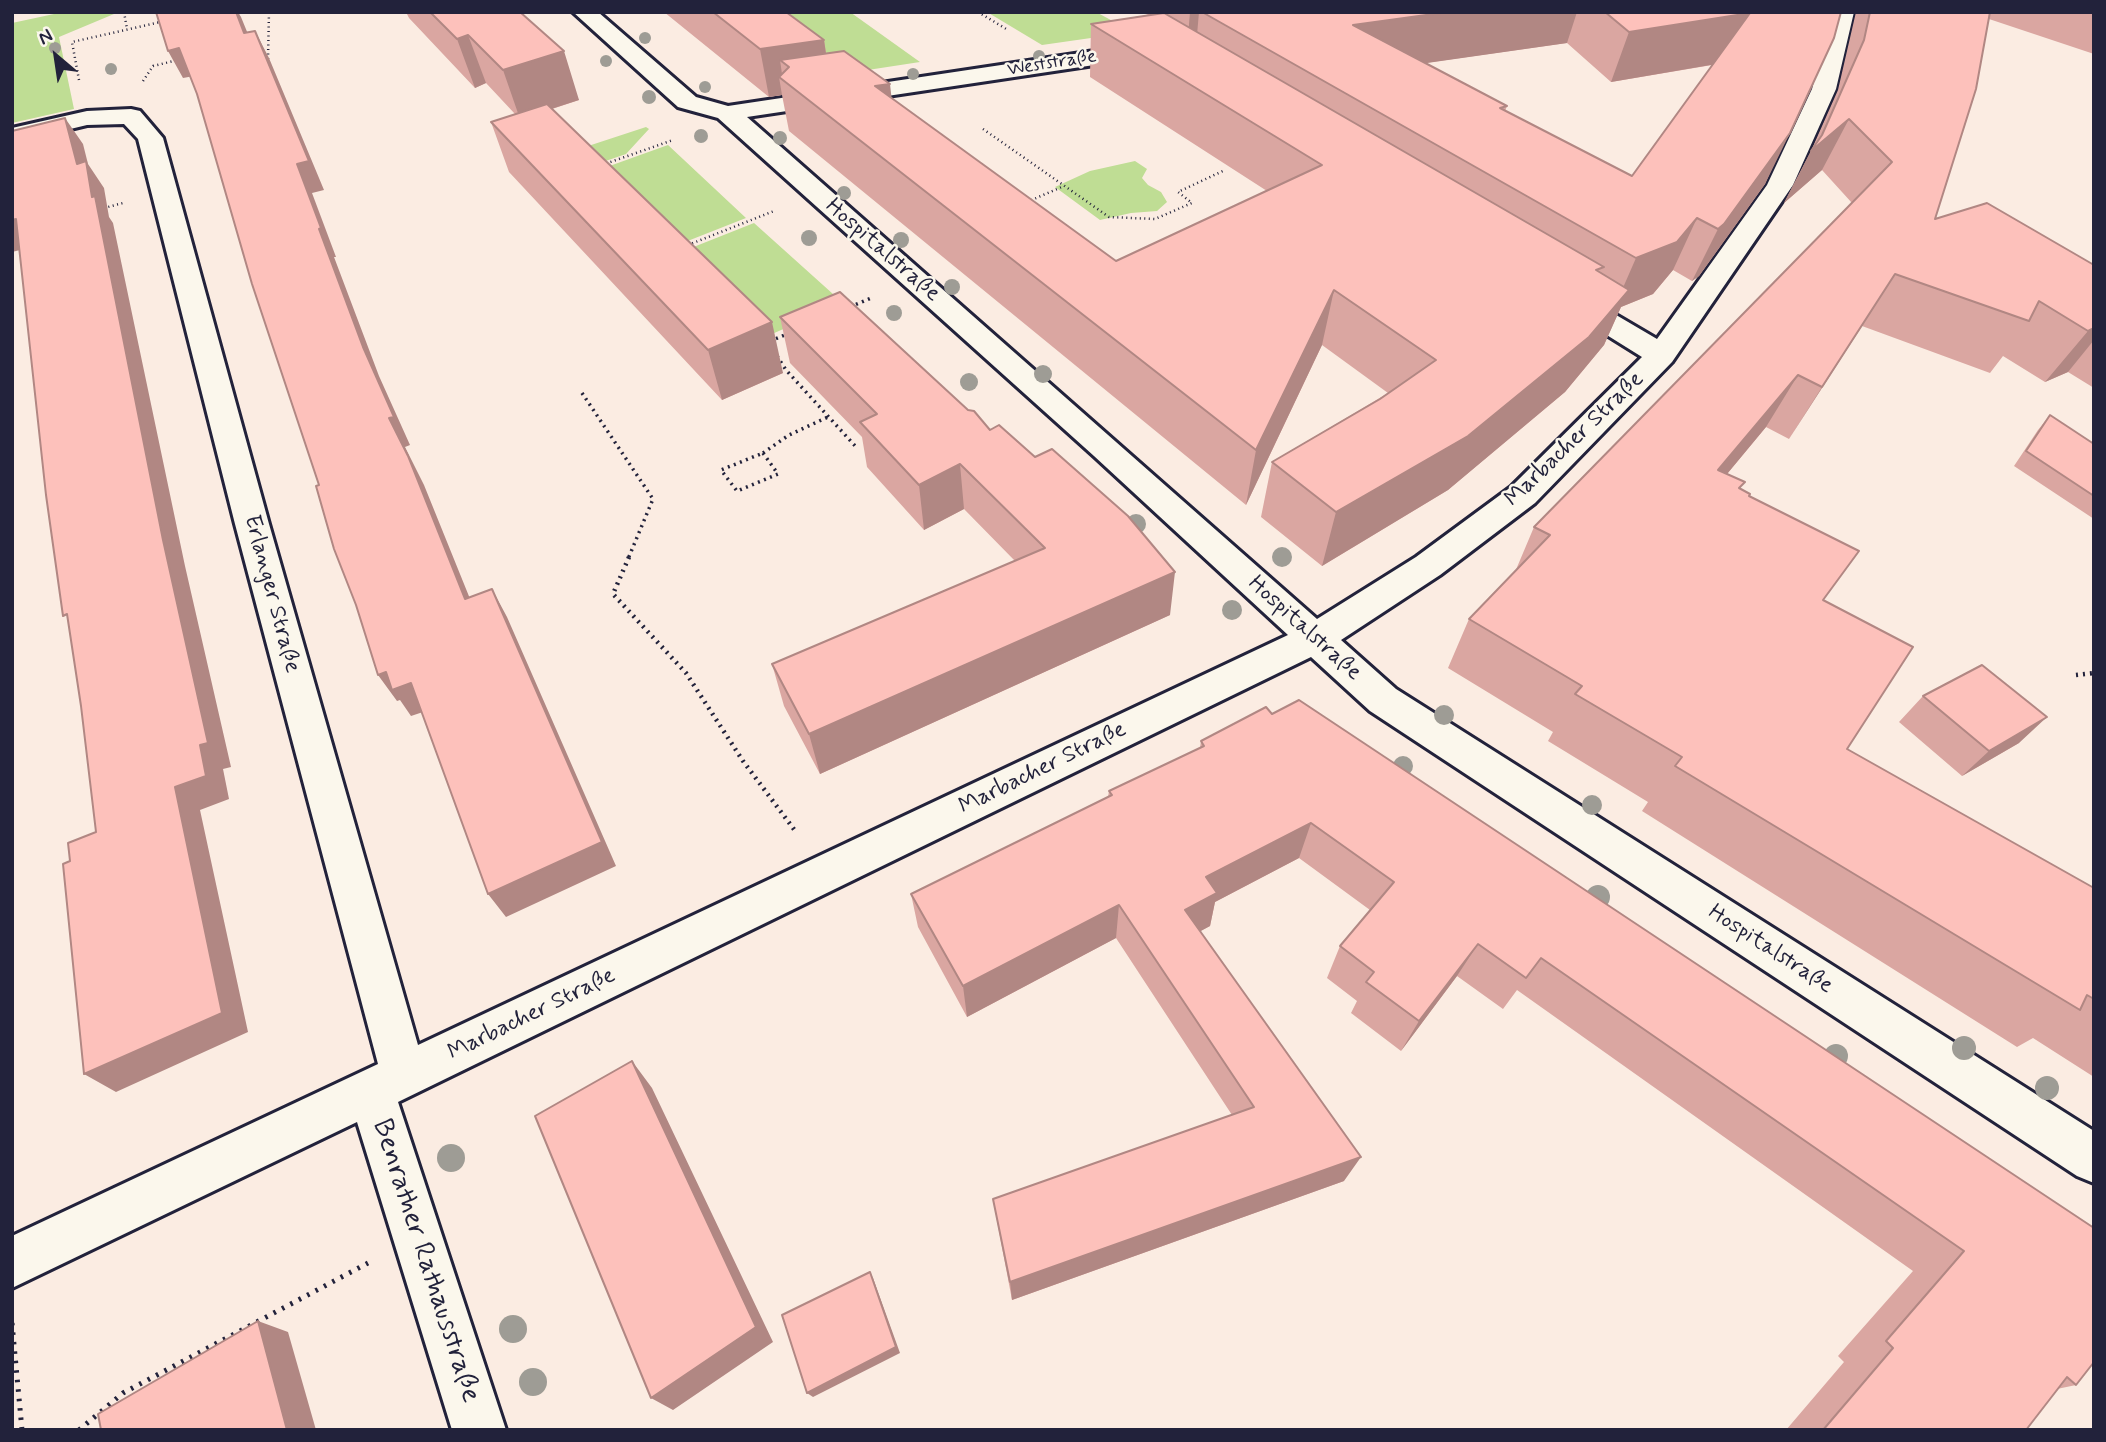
<!DOCTYPE html>
<meta charset="utf-8">
<style>
body{margin:0}
#map{position:relative;width:2106px;height:1442px;overflow:hidden;background:#fbece2;font-family:Mynerve,sans-serif}
canvas{display:block}
.frame{position:absolute;inset:0;border:14px solid #22223b;pointer-events:none}
.north{position:absolute;left:21px;top:21px;width:70px;height:70px;-webkit-text-stroke:5px #fbf7ec;paint-order:stroke;rotate:331deg;font-size:19px;font-weight:700;line-height:28px;text-align:center;color:#22223b}
.north::after{content:'';display:block;margin:auto;width:24px;height:32px;background:#22223b;clip-path:polygon(50% 0,100% 100%,50% 72%,0 100%)}
</style>
<div id="map">
<canvas width="2106" height="1442"></canvas>
<div class="frame"></div>
<div class="north">N</div>
</div>
<script>
const ctx = document.querySelector('canvas').getContext('2d');
ctx.lineJoin = 'round';
function paint(path, color) { ctx.fillStyle = color; ctx.fill(path, 'evenodd'); }
const poly = rows => new Path2D(rows.map(r => 'M' + r).join(''));
function stroke(path, color, width, dash) { ctx.strokeStyle = color; ctx.lineWidth = width; ctx.lineCap = dash ? 'butt' : 'round'; ctx.setLineDash(dash || []); ctx.stroke(path); }
function drawText(font, color, halo, rows, align = 'center') {
  ctx.font = font + ' Mynerve,sans-serif'; ctx.lineWidth = 5; ctx.setLineDash([]); ctx.textBaseline = 'middle'; ctx.strokeStyle = halo; ctx.fillStyle = color; for (const [text, x, y, turn = 0] of rows) {
    ctx.save(); ctx.translate(x, y); ctx.rotate((+turn || 0) * Math.PI / 180); ctx.textAlign = isNaN(turn) ? turn : align; if (halo) ctx.strokeText(text, 0, 0); ctx.fillText(text, 0, 0); ctx.restore();
  }
}
paint(poly([
 [81,12,114,14,59,37,74,109,12,123,12,23,54,14],
 [736,12,850,12,920,62,822,77],
 [987,12,1096,12,1133,32,1042,45],
 [646,127,649,129,626,154,594,165,579,149],
 [668,145,746,218,680,244,604,168],
 [1135,161,1147,169,1142,178,1148,185,1161,192,1167,202,1157,211,1131,213,1100,220,1055,187,1090,171],
 [754,223,843,303,772,334,686,250]
]), '#bfdd94');
const minor = poly([
 [573,12,598,12,696,97,728,106,1141,44,1149,46,1153,51,1149,56,1141,58,747,117,1317,619,1416,557,1511,487,1642,357,1557,304,1553,298,1557,292,1567,289,1577,292,1657,339,1767,185,1812,89,1832,12,1854,12,1836,89,1793,185,1672,362,1535,503,1440,575,1341,640,1396,689,2094,1131,2094,1183,2077,1176,1370,711,1311,657,398,1102,506,1430,452,1430,357,1122,12,1288,12,1236,378,1064,235,524,138,139,124,124,87,125,12,143,12,128,87,111,131,109,140,111,163,138,269,524,418,1045,1288,635,1094,456,718,118,678,107,573,12]
]);
stroke(minor, '#22223b', 6);
stroke(poly([
 [124,12,127,29],
 [978,12,1008,30],
 [268,59,269,12],
 [79,80,72,42,165,21],
 [143,81,153,66,178,60],
 [983,129,1109,217,1155,219,1192,203,1178,192,1225,170],
 [602,165,673,140],
 [1027,202,1064,186],
 [104,208,123,203],
 [688,245,774,211]
]), '#22223b', 2.5, [1, 3.5]);
stroke(poly([
 [850,307,871,298],
 [770,341,787,334],
 [777,356,786,370,857,448],
 [582,393,653,499,628,559],
 [763,453,778,474,737,491,721,470,763,453],
 [763,453,789,435,828,417]
]), '#22223b', 3.5, [2, 4.5]);
stroke(poly([
 [629,557,613,594,686,673,743,761,796,832],
 [2076,675,2094,673]
]), '#22223b', 4.5, [2, 5]);
stroke(poly([
 [12,1323,22,1430],
 [79,1430,123,1393,368,1263]
]), '#22223b', 5, [2.5, 7]);
paint(minor, '#fbf7ec');
ctx.fillStyle = '#9e9c95';
for (const [x, y, r] of [
 [645,38,6],
 [55,48,6],
 [1039,56,6],
 [606,61,6],
 [111,69,6],
 [913,74,6],
 [705,87,6],
 [649,97,7],
 [701,136,7],
 [780,138,7],
 [844,193,7],
 [809,238,8],
 [901,240,8],
 [952,287,8],
 [894,313,8],
 [1043,374,9],
 [969,382,9],
 [1136,524,10],
 [1282,557,10],
 [1232,610,10],
 [1444,715,10],
 [1403,766,10],
 [1592,805,10],
 [1598,897,12],
 [1964,1048,12],
 [1836,1056,12],
 [2047,1088,12],
 [451,1158,14],
 [513,1329,14],
 [533,1382,14]
]) { ctx.beginPath(); ctx.arc(x, y, r, 0, 2 * Math.PI); ctx.fill(); }
paint(poly([
 [406,12,520,12,579,100,552,109,783,373,722,400,509,172,491,122,515,114,486,83,475,88,409,18],
 [664,12,786,12,824,40,826,53,891,98,1116,261,1267,191,1090,77,1091,24,1148,15,1142,12,1841,12,1765,184,1699,276,1692,281,1673,270,1653,294,1621,307,1604,345,1565,392,1448,490,1322,566,1261,517,1272,462,1388,393,1322,345,1246,505,789,131,782,95,769,97],
 [1567,43,1611,82,1712,65,1632,176,1505,111,1507,106,1425,63],
 [1856,12,2094,12,2094,54,1989,19,1935,219,2094,265,2094,388,2068,372,2045,382,2003,356,1990,373,1862,326,1789,439,1766,427,1727,474,1740,489,1749,496,1823,600,1847,749,2094,888,2094,1077,2033,1038,2017,1047,1642,811,1648,802,1548,741,1553,732,1448,668,1469,619,1515,572,1534,527,1852,203,1822,170,1784,203,1811,151,1838,90],
 [780,317,990,430,1170,615,820,774,784,706,772,664,1015,561,964,509,924,530,867,467,862,437,790,363],
 [2050,415,2094,444,2094,519,2014,466,2038,430],
 [1923,696,2019,743,1962,776,1899,722],
 [1272,714,2094,1228,2076,1385,2057,1389,2026,1430,1786,1430,1844,1362,1838,1356,1913,1271,1517,990,1503,1009,1457,976,1401,1051,1351,1013,1357,1001,1327,978,1340,946,1370,910,1299,858,1215,902,1210,926,1200,931,1344,1181,1012,1300,997,1221,993,1199,1232,1115,1116,938,967,1017,918,927,911,894,1108,797,1109,791,1200,748,1201,741]
]), '#daa6a1');
paint(poly([
 [236,12,238,12,241,17,259,61,244,33],
 [1190,12,1199,12,1197,35,1188,36],
 [1448,12,1577,12,1567,43,1343,75,1353,25],
 [1750,13,1728,62,1611,82,1629,32],
 [255,31,269,58,324,190,312,193,336,257,334,257,379,376,410,445,405,447,424,485,481,626,465,599,389,418,319,229,297,164],
 [468,35,486,83,475,88,457,39],
 [824,40,831,88,789,67,780,60,783,81,779,77,782,95,769,97,760,49],
 [179,48,194,76,183,78,168,51],
 [564,51,579,100,520,119,503,70],
 [890,84,896,138,875,86],
 [65,118,83,144,88,164,104,188,109,217,113,223,185,566,231,767,223,769,229,799,200,810,248,1032,116,1092,84,1074,175,787,200,745,163,540,92,197,77,164],
 [1849,119,1822,170,1784,203,1811,151],
 [1790,133,1765,184,1699,276,1692,281,1718,229],
 [1697,218,1673,270,1653,294,1621,307,1604,345,1565,392,1448,490,1322,566,1336,512,1615,306,1636,258],
 [16,219,36,246,12,252,12,220],
 [1895,274,1862,326,1789,439,1822,387],
 [1334,290,1322,345,1246,505,1256,450],
 [772,322,783,373,722,400,708,350],
 [2094,328,2094,340,2068,372,2045,382,2088,331],
 [1798,375,1766,427,1688,521,1718,470],
 [960,464,964,509,924,530,919,485],
 [1175,572,1170,615,820,774,809,734],
 [492,589,507,617,616,866,506,917,488,894],
 [386,672,411,683,429,710,411,716,400,700,397,701,378,675],
 [2047,717,2019,743,1962,776,1989,751],
 [1311,823,1299,858,1215,902,1210,926,1179,943,1185,910,1206,877],
 [1119,905,1116,938,967,1017,963,986],
 [1478,944,1457,976,1401,1051,1419,1021],
 [632,1061,652,1088,773,1342,673,1410,651,1398],
 [1361,1157,1344,1181,1012,1300,1010,1282],
 [870,1272,873,1278,900,1353,813,1397,807,1393],
 [258,1321,288,1332,316,1430,287,1430]
]), '#b18783');
const building = poly([
 [156,12,236,12,244,33,255,31,309,161,297,164,321,228,319,229,363,347,394,417,389,418,408,456,465,599,492,589,602,842,488,894,411,683,392,690,386,672,378,675,356,605,334,549,316,486,319,485,252,284,197,94,179,48,168,51,156,12],
 [430,12,520,12,564,51,503,70,468,35,457,39,430,12],
 [713,12,786,12,824,40,760,49,713,12],
 [1202,12,1448,12,1353,25,1507,106,1500,108,1632,176,1750,13,1629,32,1605,12,1841,12,1834,38,1790,133,1724,224,1718,229,1697,218,1677,242,1636,258,1202,12],
 [1870,12,1990,12,1976,89,1935,219,1987,203,2094,265,2094,328,2088,331,2039,301,2029,321,1895,274,1822,387,1798,375,1718,470,1745,482,1739,488,1750,494,1749,496,1859,551,1823,600,1913,647,1847,749,2094,888,2094,999,2087,995,2080,1010,1675,766,1682,757,1575,694,1582,686,1469,619,1550,535,1534,527,1892,162,1849,119,1811,151,1822,135,1864,40,1870,12],
 [1164,13,1604,267,1596,270,1629,290,1589,337,1468,436,1336,512,1272,462,1380,399,1436,360,1334,290,1256,450,779,77,789,67,780,60,844,51,890,84,875,86,1116,261,1322,165,1091,24,1164,13],
 [547,104,772,322,708,350,491,122,547,104],
 [65,118,77,164,86,161,92,197,95,196,163,540,208,743,200,745,206,776,175,787,222,1013,84,1074,63,864,70,861,68,843,96,832,81,706,67,614,63,616,46,495,16,219,12,220,12,131,65,118],
 [840,292,968,410,974,411,990,430,999,425,1035,457,1052,449,1128,516,1175,572,809,734,772,664,1045,548,960,464,919,485,860,422,877,414,780,317,840,292],
 [2050,415,2094,444,2094,496,2026,451,2050,415],
 [1982,665,2047,717,1989,751,1923,696,1982,665],
 [1299,700,2094,1228,2094,1362,2076,1385,2067,1377,2026,1430,1823,1430,1893,1348,1886,1341,1964,1251,1541,958,1526,978,1478,944,1419,1021,1366,982,1374,972,1340,946,1394,882,1311,823,1206,877,1217,893,1185,910,1361,1157,1010,1282,993,1199,1254,1107,1119,905,963,986,911,894,1112,795,1109,791,1204,746,1201,741,1266,707,1272,714,1299,700],
 [632,1061,756,1327,651,1398,535,1116,632,1061],
 [870,1272,896,1347,807,1393,782,1315,870,1272],
 [258,1321,287,1430,101,1430,98,1414,258,1321]
]);
paint(building, '#fdc1bb');
stroke(building, '#b18783', 2);
drawText('19px', '#22223b', '#fbf7ec', [
 ["Weststraße",1052,64,-9]
]);
drawText('23px', '#22223b', '#fbf7ec', [
 ["Hospitalstraße",882,251,41],
 ["Marbacher Straße",1575,440,-44],
 ["Erlanger Straße",271,594,75],
 ["Hospitalstraße",1304,629,42],
 ["Marbacher Straße",1043,769,-26],
 ["Hospitalstraße",1770,950,33],
 ["Marbacher Straße",532,1015,-26]
]);
drawText('28px', '#22223b', '#fbf7ec', [
 ["Benrather Rathausstraße",425,1261,72]
]);
</script>
